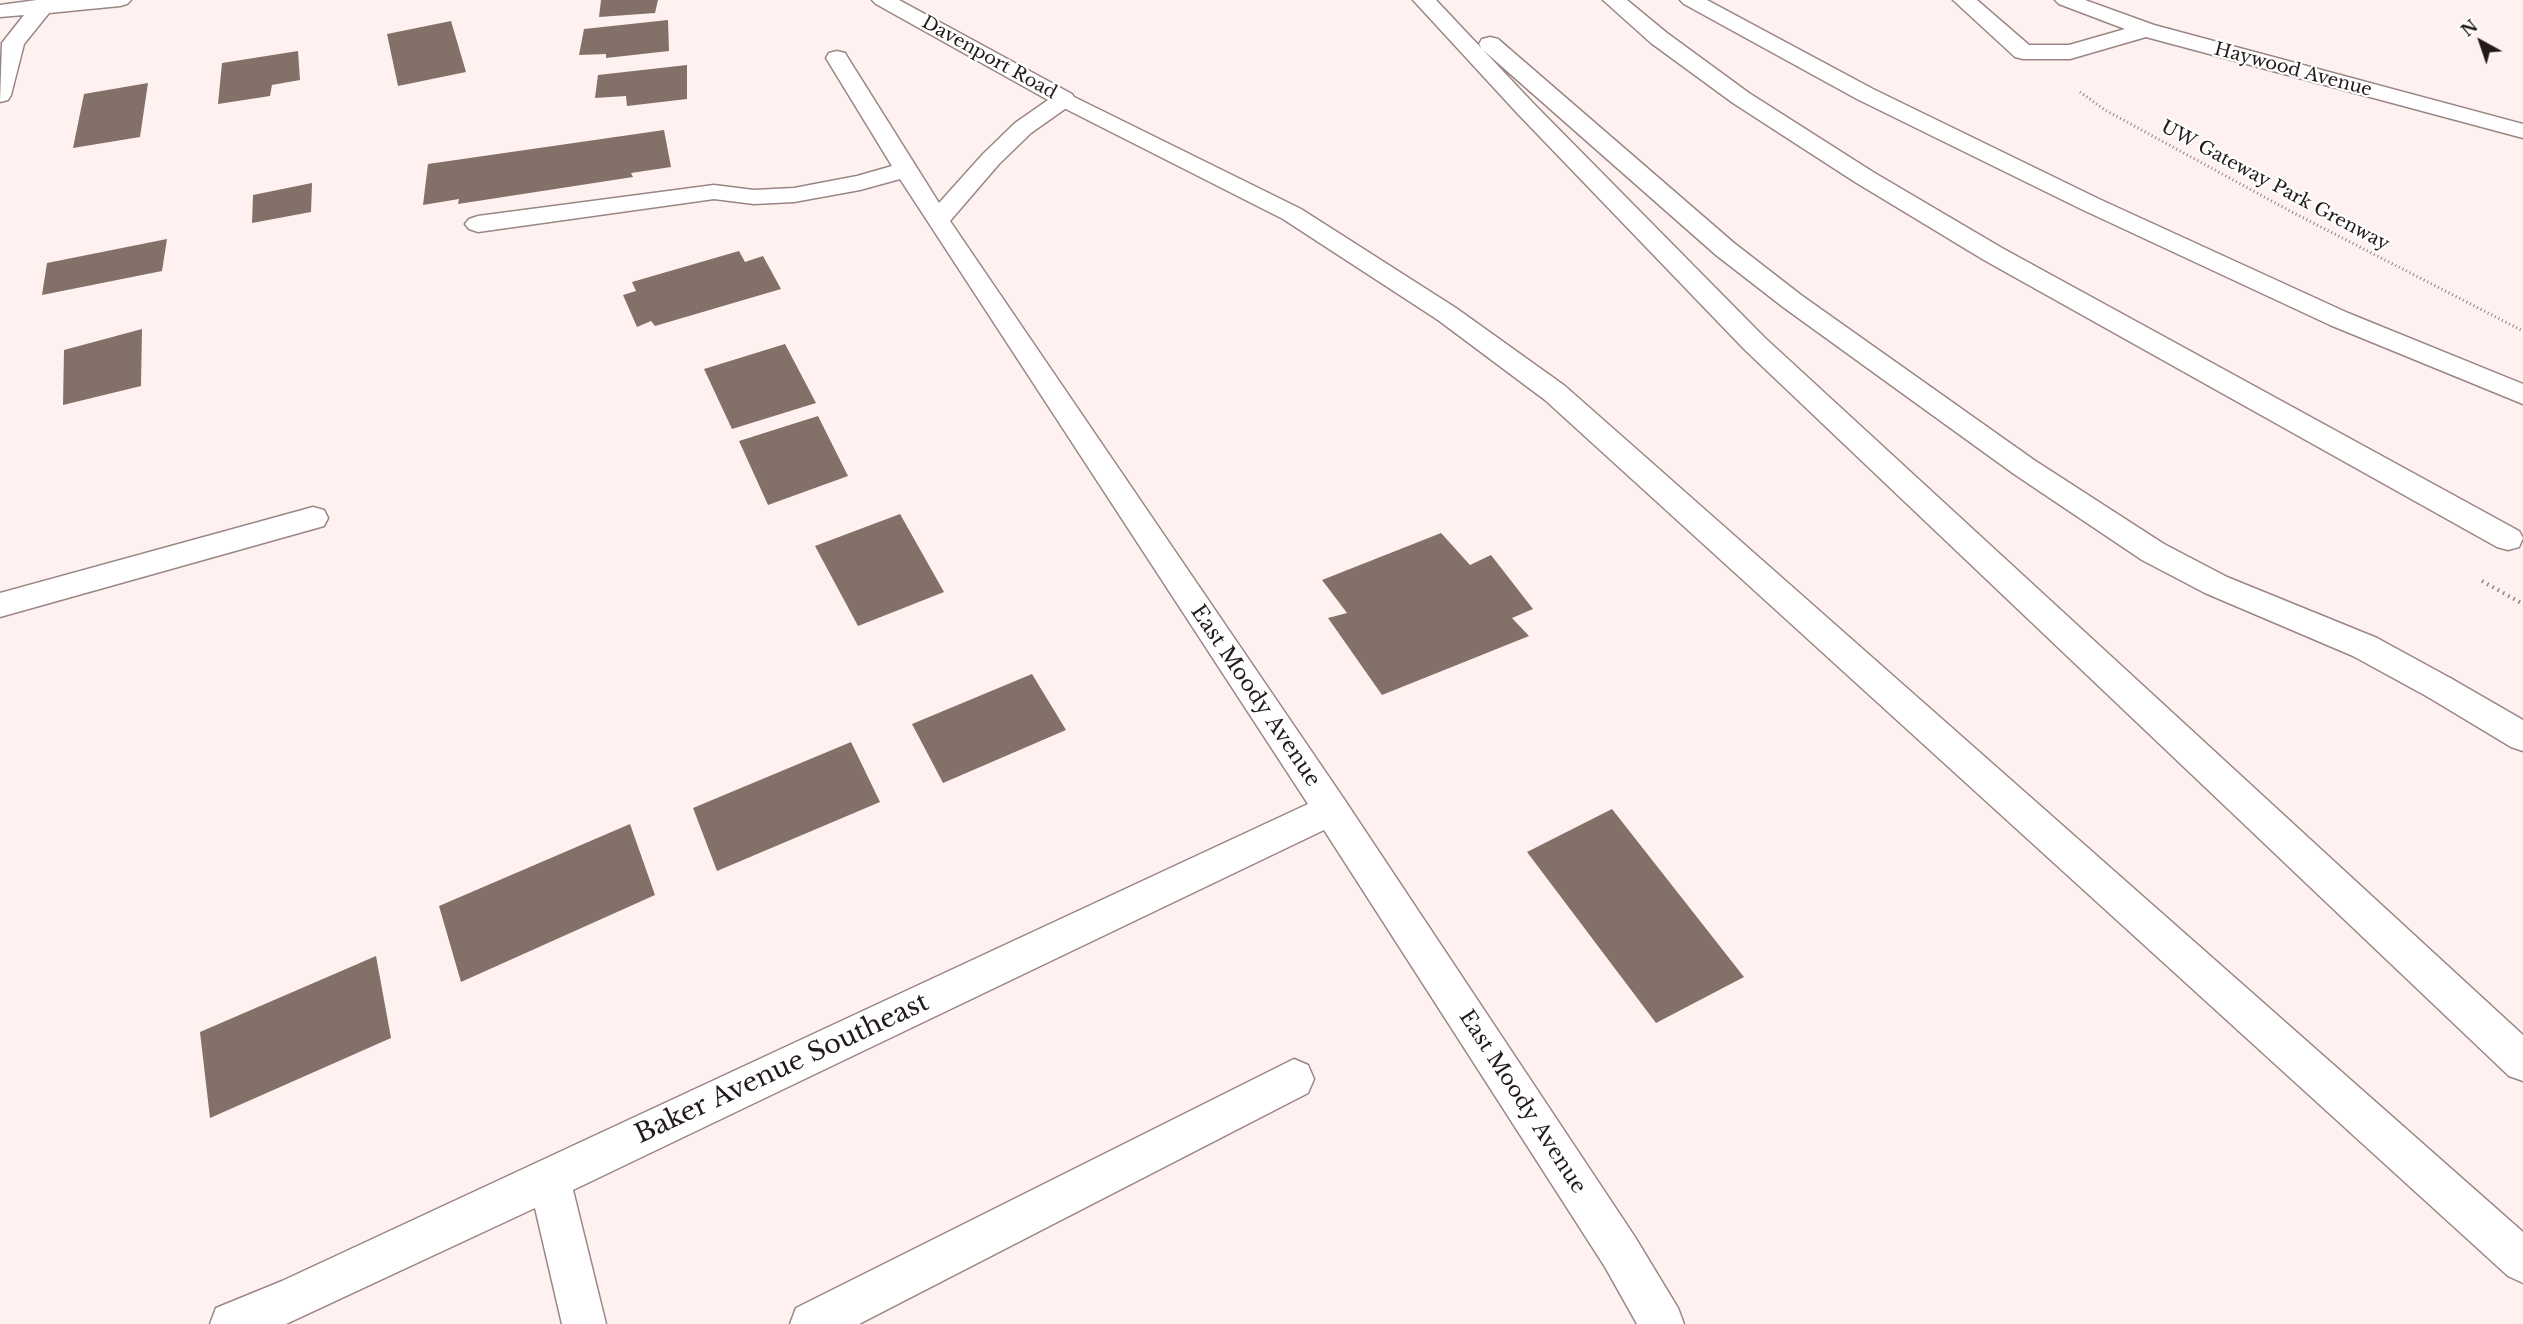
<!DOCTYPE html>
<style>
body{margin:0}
#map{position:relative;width:2523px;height:1324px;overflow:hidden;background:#fff1f0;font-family:"Libre Baskerville",serif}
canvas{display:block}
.north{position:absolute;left:2451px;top:12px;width:60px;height:60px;-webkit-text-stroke:4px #fff;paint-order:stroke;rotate:320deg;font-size:16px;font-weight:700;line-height:24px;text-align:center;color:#231b1a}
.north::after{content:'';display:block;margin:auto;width:21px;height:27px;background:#231b1a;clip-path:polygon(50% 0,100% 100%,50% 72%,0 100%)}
</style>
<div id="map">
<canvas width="2523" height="1324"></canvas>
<div class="north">N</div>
</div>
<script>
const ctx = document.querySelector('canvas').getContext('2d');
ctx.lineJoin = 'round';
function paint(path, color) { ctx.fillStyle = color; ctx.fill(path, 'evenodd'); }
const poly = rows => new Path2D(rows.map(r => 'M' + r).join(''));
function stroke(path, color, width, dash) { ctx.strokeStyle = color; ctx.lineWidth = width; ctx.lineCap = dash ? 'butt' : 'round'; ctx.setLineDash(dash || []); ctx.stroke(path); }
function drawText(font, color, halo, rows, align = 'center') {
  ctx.font = font + ' "Libre Baskerville",serif'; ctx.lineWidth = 4.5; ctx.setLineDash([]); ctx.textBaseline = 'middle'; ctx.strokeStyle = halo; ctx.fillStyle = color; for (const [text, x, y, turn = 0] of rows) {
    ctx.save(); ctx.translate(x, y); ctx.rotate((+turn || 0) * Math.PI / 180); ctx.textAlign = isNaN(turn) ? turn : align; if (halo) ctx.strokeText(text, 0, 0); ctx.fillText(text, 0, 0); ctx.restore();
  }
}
paint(poly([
 [601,0,658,0,655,13,599,17],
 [668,20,669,51,606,58,606,54,579,55,584,29],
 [451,21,466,72,398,86,387,34],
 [298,51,300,80,272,85,270,96,218,104,222,63],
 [687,65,687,99,627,106,626,96,595,98,598,75],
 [148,83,140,137,73,148,84,94],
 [664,130,671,167,631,173,633,177,458,204,459,199,423,205,428,164],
 [312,183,311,212,252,223,253,195],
 [167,239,162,271,42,295,47,263],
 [739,251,745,262,763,256,781,289,655,326,651,321,637,327,623,295,636,291,632,282],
 [142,329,141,386,63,405,64,350],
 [785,344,816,403,732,429,704,369],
 [818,416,848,476,768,505,739,441],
 [900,514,944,592,858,626,815,546],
 [1441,533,1470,565,1491,555,1533,609,1512,618,1529,636,1382,695,1328,618,1347,613,1322,580],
 [1032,674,1066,730,943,783,912,724],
 [851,742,880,802,717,871,693,808],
 [1612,809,1744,977,1656,1023,1527,852],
 [630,824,655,895,461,982,439,906],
 [376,956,391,1038,210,1118,200,1032]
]), '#827069');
const minor = poly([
 [37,0,131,0,127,4,120,6,49,13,24,44,11,95,8,100,0,102,2,43,24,15,0,17,0,5,37,0],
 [872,0,899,0,1072,94,1075,99,1072,104,1031,133,999,164,950,221,1344,799,1635,1237,1678,1308,1684,1324,1637,1324,1605,1267,1324,830,573,1190,606,1324,562,1324,535,1208,286,1324,210,1324,216,1308,282,1281,1308,804,900,179,860,190,794,202,754,204,714,199,478,232,469,229,465,224,469,219,478,216,714,185,754,190,794,188,857,176,892,166,826,58,829,53,837,51,845,53,848,58,939,203,983,154,1015,123,1048,100,876,4,872,0],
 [1953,0,1977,0,2029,45,2069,45,2125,29,2059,4,2055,0,2085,0,2154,25,2523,124,2523,138,2146,37,2070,59,2023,59,2015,57,1953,0],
 [313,507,324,510,328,518,324,526,0,617,0,593,313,507],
 [2440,675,2452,679,2523,720,2523,751,2511,747,2428,697,2423,688,2428,679,2440,675],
 [1294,1059,1308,1065,1314,1079,1308,1093,859,1324,790,1324,796,1308,1294,1059]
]);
const highway = poly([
 [1413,0,1436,0,1533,103,1764,337,2523,1035,2523,1081,2509,1076,1744,349,1517,113,1413,0],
 [1603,0,1627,0,1667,33,1749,93,1873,172,2002,248,2519,531,2523,538,2519,547,2508,550,2497,547,1984,260,1855,182,1733,103,1651,43,1603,0],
 [1680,0,1707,0,1873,89,2099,199,2348,313,2523,384,2523,404,2330,325,2081,209,1857,99,1684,4,1680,0],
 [1490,37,1498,39,1734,243,1801,295,2034,460,2164,544,2227,577,2377,638,2452,679,2457,688,2452,697,2440,701,2428,697,2353,656,2205,593,2142,560,2014,474,1783,307,1716,255,1482,49,1479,44,1482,39,1490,37],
 [1064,92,1301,209,1456,308,1565,386,2523,1232,2523,1283,2508,1276,1545,400,1438,320,1283,219,1056,104,1053,99,1056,94,1064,92]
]);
stroke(minor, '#9a8684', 3);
stroke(highway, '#9a8684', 3);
stroke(poly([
 [2080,92,2105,110,2290,211,2523,331]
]), '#8e8382', 3, [1, 3]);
stroke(poly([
 [2482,581,2523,604]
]), '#8e8382', 4, [1.5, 4.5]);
paint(minor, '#fff');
paint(highway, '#fff');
drawText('18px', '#231b1a', '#fff', [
 ["Davenport Road",989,58,29],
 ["Haywood Avenue",2293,70,15],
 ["UW Gateway Park Grenway",2275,186,28]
]);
drawText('21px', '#231b1a', '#fff', [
 ["East Moody Avenue",1255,696,56],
 ["East Moody Avenue",1522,1102,57]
]);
drawText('26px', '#231b1a', '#fff', [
 ["Baker Avenue Southeast",782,1069,-25]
]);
</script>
